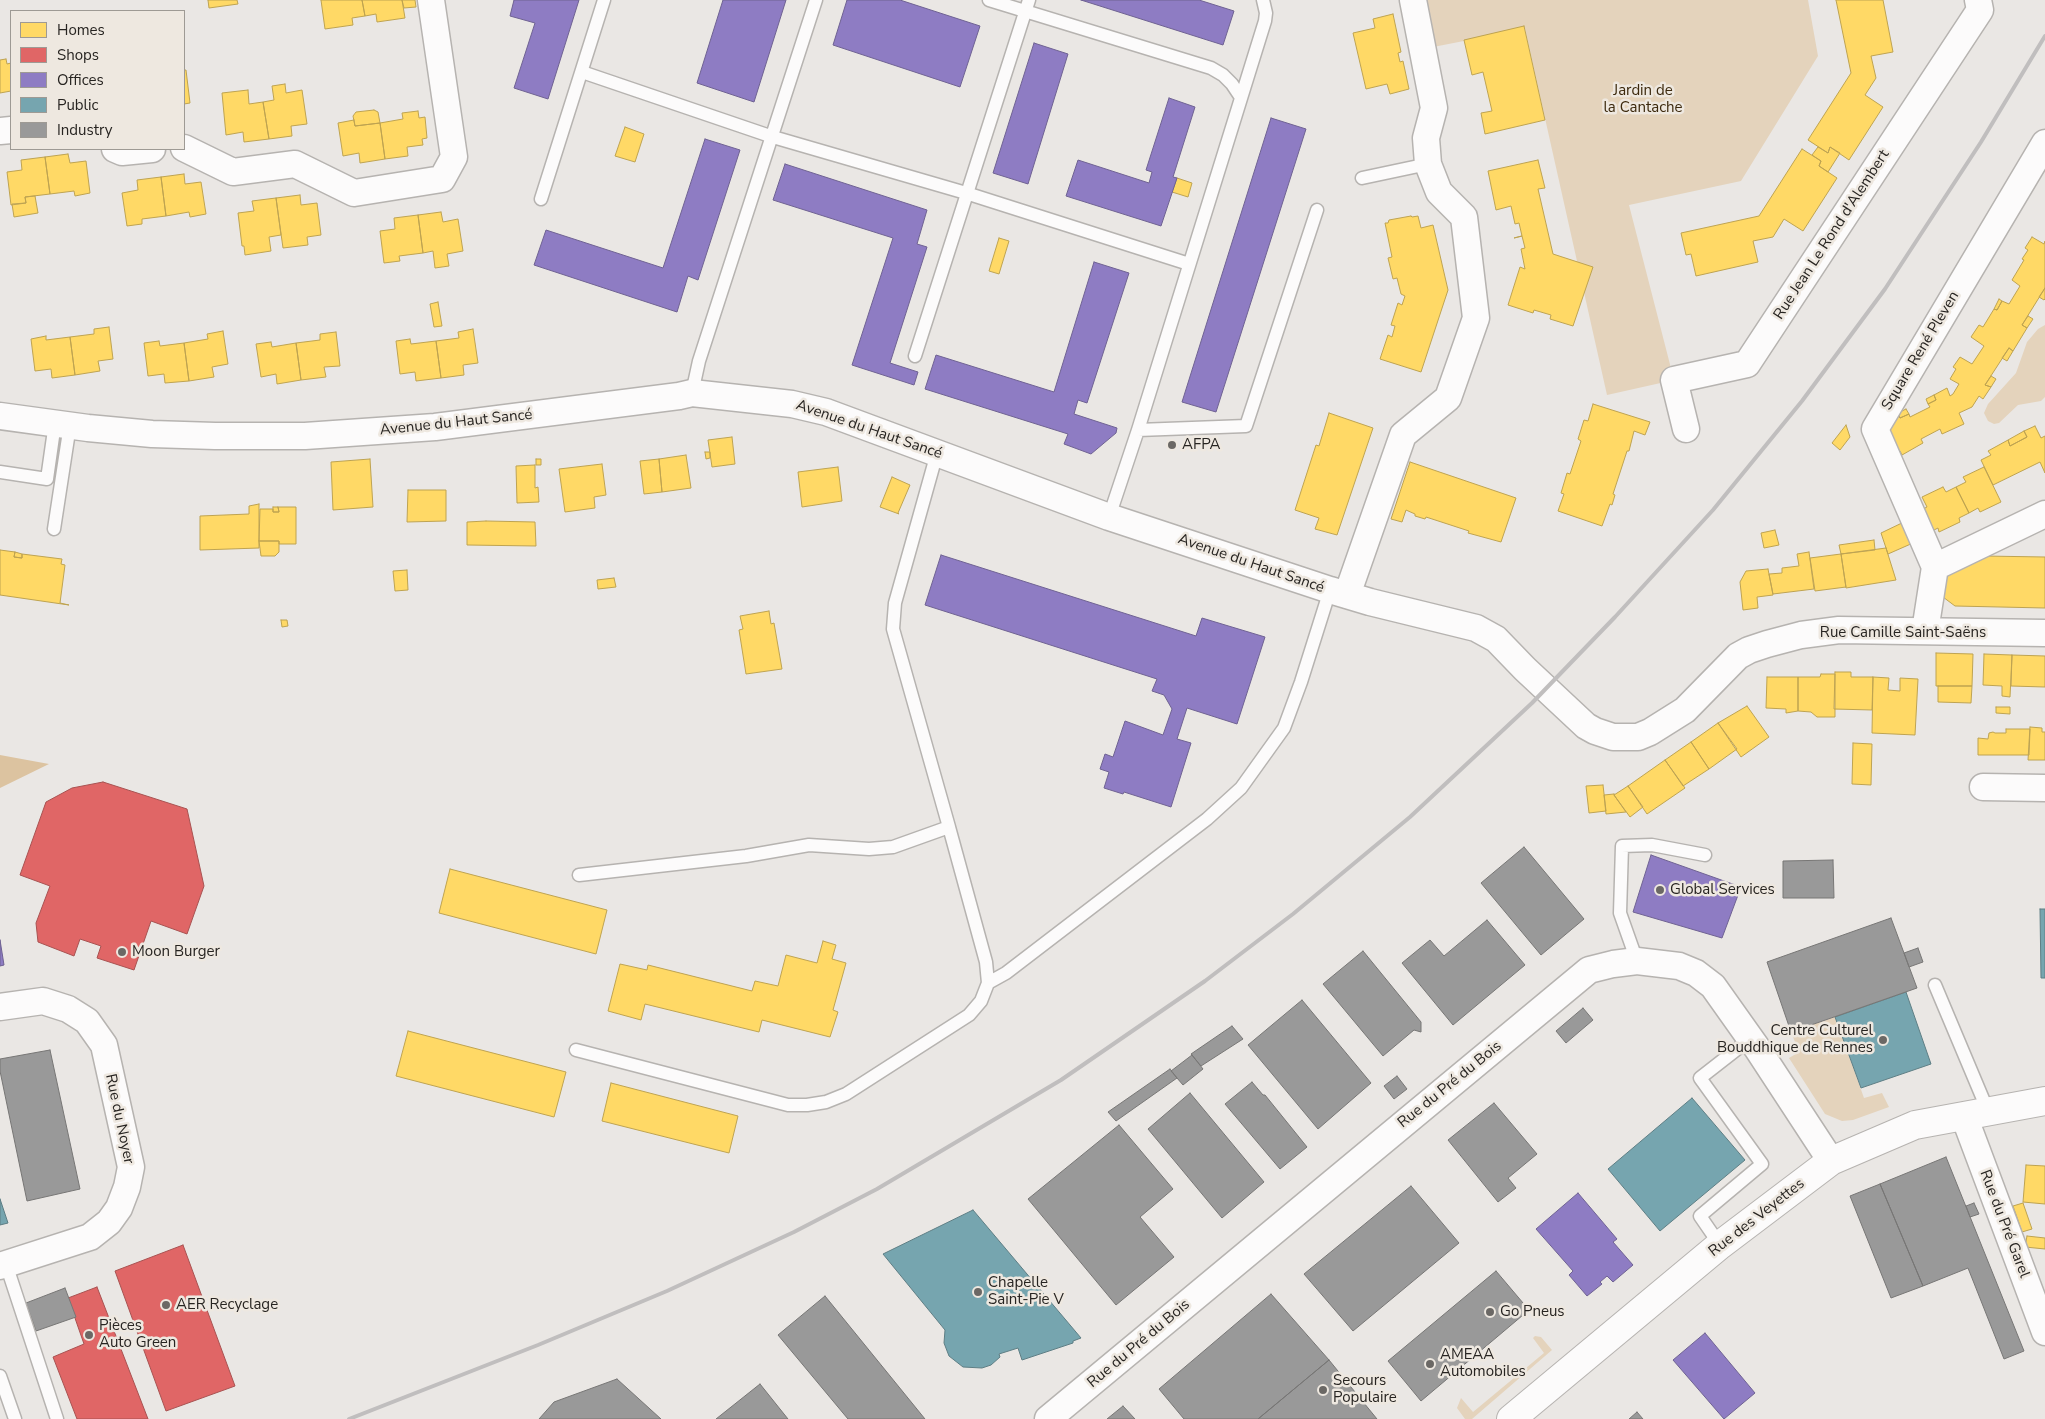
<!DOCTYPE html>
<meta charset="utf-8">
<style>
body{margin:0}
#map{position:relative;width:2045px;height:1419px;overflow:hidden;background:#eae7e4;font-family:"Nunito Sans",sans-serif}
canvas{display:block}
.legend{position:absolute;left:10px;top:10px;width:175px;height:140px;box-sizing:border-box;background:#eee8e0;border:1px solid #9e9a94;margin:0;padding:6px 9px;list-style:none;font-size:15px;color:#272421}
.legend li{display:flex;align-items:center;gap:10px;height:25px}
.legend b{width:25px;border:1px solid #9e9a94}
</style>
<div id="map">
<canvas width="2045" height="1419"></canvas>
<ul class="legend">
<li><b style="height:14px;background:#ffd966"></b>Homes</li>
<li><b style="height:14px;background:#e06666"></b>Shops</li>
<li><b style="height:14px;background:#8e7cc3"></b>Offices</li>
<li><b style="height:14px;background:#76a5af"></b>Public</li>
<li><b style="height:14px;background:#999"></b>Industry</li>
</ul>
</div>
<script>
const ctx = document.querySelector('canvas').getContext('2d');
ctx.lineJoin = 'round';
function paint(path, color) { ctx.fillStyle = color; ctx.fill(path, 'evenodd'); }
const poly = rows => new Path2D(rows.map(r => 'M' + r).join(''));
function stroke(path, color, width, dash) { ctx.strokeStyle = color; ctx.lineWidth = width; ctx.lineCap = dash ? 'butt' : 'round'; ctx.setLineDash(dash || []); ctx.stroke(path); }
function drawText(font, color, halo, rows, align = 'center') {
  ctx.font = font + ' "Nunito Sans",sans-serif'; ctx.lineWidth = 5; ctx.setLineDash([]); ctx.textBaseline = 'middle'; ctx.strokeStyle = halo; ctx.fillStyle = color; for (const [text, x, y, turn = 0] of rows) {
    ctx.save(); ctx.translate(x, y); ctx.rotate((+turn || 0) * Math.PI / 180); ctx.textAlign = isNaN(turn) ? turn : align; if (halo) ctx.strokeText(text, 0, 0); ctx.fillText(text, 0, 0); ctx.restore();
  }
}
paint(poly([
 [1413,0,1808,0,1818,56,1741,181,1629,205,1674,380,1607,395,1525,29,1423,49],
 [2045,325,2045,397,2041,401,2018,405,1999,423,1994,424,1988,421,1984,413,1988,404,2016,373,2027,342,2038,329],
 [1835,1017,1864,1098,1882,1093,1889,1107,1853,1120,1842,1121,1825,1114,1789,1058,1799,1052,1791,1032],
 [1535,1336,1541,1337,1552,1350,1472,1419,1465,1419,1457,1408,1461,1398,1473,1412,1544,1353,1533,1338]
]), '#e4d3bc');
paint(poly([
 [0,755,49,764,0,788]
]), '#dcc3a0');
const homes = poly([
 [208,0,237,0,238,4,209,8,208,0],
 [321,0,362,0,365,16,352,18,353,25,325,29,321,0],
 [362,0,402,0,405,18,377,22,376,14,365,16,362,0],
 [402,0,415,0,416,7,404,8,402,0],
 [1836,0,1883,0,1893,52,1871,56,1876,78,1865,95,1883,107,1849,160,1830,147,1828,153,1808,140,1851,73,1836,0],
 [1393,14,1401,52,1398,53,1400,62,1403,61,1409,89,1390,94,1387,84,1366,89,1353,33,1375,28,1373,19,1393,14],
 [1524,26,1545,120,1485,134,1481,113,1492,111,1483,72,1472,75,1464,40,1524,26],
 [6,59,7,64,11,63,11,97,11,91,0,93,0,60,6,59],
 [184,70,186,70,190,103,184,104,184,70],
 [285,84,286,93,302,90,307,124,291,126,292,136,269,139,263,102,274,100,272,86,285,84],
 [248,90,249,104,263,102,269,139,244,142,243,132,226,135,222,93,248,90],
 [374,110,378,112,380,123,355,126,353,116,356,112,374,110],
 [418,111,419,118,425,117,427,138,422,139,423,145,407,147,408,156,385,159,380,123,403,119,402,113,418,111],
 [354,120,355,126,380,123,385,159,360,163,359,153,343,156,338,123,354,120],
 [625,127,644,134,635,162,615,156,625,127],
 [1818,147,1828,153,1830,147,1840,153,1828,172,1819,166,1821,161,1812,155,1818,147],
 [1802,149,1821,161,1819,166,1837,178,1803,231,1784,219,1773,237,1753,241,1758,262,1696,276,1691,254,1686,255,1681,233,1759,216,1802,149],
 [68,154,70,163,86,161,90,193,75,196,74,191,50,194,45,157,68,154],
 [45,157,50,194,25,197,26,203,11,205,7,172,22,170,21,160,45,157],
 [1538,160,1545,188,1538,189,1553,254,1593,267,1573,326,1550,319,1551,315,1534,310,1533,313,1508,305,1520,267,1525,269,1521,249,1525,248,1522,236,1514,238,1522,236,1519,223,1515,224,1511,206,1496,210,1488,171,1538,160],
 [184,174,185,184,201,182,206,214,190,217,189,212,166,216,161,177,184,174],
 [161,177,166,216,142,219,142,224,127,226,122,193,138,190,137,180,161,177],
 [1177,178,1192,183,1188,197,1172,192,1177,178],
 [300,195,301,205,317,203,321,235,307,237,308,245,283,248,276,198,300,195],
 [35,196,38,213,14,217,12,204,26,203,25,197,35,196],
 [276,198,281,235,269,237,271,251,245,255,244,246,242,246,238,213,254,211,252,201,276,198],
 [441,212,443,222,458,219,463,251,447,254,449,266,435,268,433,251,423,253,418,215,441,212],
 [418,215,423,253,399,256,400,261,384,263,380,231,395,229,394,218,418,215],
 [1411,216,1412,217,1418,216,1421,228,1433,225,1448,290,1421,372,1380,359,1388,335,1392,337,1395,326,1391,325,1398,303,1402,305,1405,296,1401,294,1397,278,1393,279,1388,258,1392,257,1385,223,1388,223,1389,220,1411,216],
 [2032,237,2044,244,2045,241,2045,288,2022,325,2027,328,2013,351,2009,348,1985,385,1991,387,1983,399,1979,396,1972,407,1959,413,1964,424,1942,434,1940,429,1921,439,1923,443,1902,455,1900,451,1890,455,1880,434,1898,413,1900,418,1909,414,1910,417,1930,407,1928,404,1936,400,1934,395,1947,388,1950,396,1953,394,1959,384,1950,379,1956,369,1953,367,1960,357,1972,364,1984,346,1971,337,1979,325,1983,327,1994,309,1997,310,2002,301,2009,304,2020,286,2012,280,2024,260,2022,259,2028,250,2025,248,2032,237],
 [999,238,1009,241,999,274,989,271,999,238],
 [2045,288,2045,299,2044,300,2039,297,2045,288],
 [1999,299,2002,301,1997,310,1994,309,1999,299],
 [438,302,442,326,434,327,430,304,438,302],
 [2028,316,2033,319,2027,328,2022,325,2028,316],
 [109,327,113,359,98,361,100,371,75,375,70,337,94,334,94,329,109,327],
 [473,329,478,363,463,365,464,375,441,378,436,341,459,338,458,332,473,329],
 [223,331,228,364,212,367,214,377,189,381,184,343,208,339,207,334,223,331],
 [336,332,340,366,324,367,326,377,301,380,296,343,320,340,320,334,336,332],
 [46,336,46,340,70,337,75,375,52,378,51,369,35,371,31,339,46,336],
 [410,339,411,344,436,341,441,378,416,381,415,372,400,374,396,341,410,339],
 [159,341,160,346,184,343,189,381,165,383,164,374,148,376,144,343,159,341],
 [271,342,272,347,296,343,301,380,277,384,276,374,261,377,256,344,271,342],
 [2009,348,2013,351,2007,361,2002,358,2009,348],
 [1991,376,1996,379,1991,387,1985,385,1991,376],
 [1934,395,1936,400,1928,404,1926,399,1934,395],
 [1593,404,1650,422,1645,435,1634,431,1629,451,1627,451,1613,494,1615,495,1612,505,1610,504,1602,526,1558,511,1564,494,1561,493,1567,473,1570,474,1581,441,1578,439,1584,420,1588,421,1593,404],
 [1906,409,1909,414,1900,418,1898,413,1906,409],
 [1329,413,1373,428,1337,535,1315,529,1319,518,1295,510,1316,445,1319,446,1329,413],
 [1846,425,1850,437,1840,450,1832,443,1846,425],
 [2035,426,2041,438,2045,436,2045,473,2040,462,1993,485,1981,460,1991,455,1988,451,2008,440,2010,446,2027,437,2024,431,2035,426],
 [2024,431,2027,437,2010,446,2008,440,2024,431],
 [732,437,735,464,712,467,708,440,732,437],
 [705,452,710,452,710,458,706,459,705,452],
 [686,455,691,488,662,492,659,459,686,455],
 [370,459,373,507,333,510,331,462,370,459],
 [536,459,541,459,541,465,536,465,536,459],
 [659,459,662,492,644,494,640,461,659,459],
 [1410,462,1516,498,1501,542,1468,533,1469,531,1426,517,1425,519,1415,516,1415,514,1406,510,1402,522,1391,519,1410,462],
 [602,464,606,495,594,497,595,508,565,512,559,469,602,464],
 [535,465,535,488,538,487,539,502,517,503,516,466,535,465],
 [838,467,842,501,802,507,798,472,838,467],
 [1984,467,2001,502,1980,512,1978,508,1969,513,1956,487,1966,482,1963,477,1984,467],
 [892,477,910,485,898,513,899,514,880,507,892,477],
 [1943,487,1946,492,1956,487,1969,513,1959,518,1960,522,1939,532,1938,528,1928,533,1917,512,1927,507,1922,497,1943,487],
 [408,490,446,490,446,521,407,522,408,490],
 [259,504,259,548,200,550,200,516,249,514,249,506,259,504],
 [273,507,278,507,279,512,273,512,273,507],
 [278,507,296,507,296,544,279,544,279,541,259,541,260,509,273,509,273,512,279,512,278,507],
 [486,521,535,522,536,546,467,545,467,522,486,521],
 [1904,522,1913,543,1888,554,1881,533,1904,522],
 [1775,530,1779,545,1764,548,1761,533,1775,530],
 [1874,540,1875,550,1841,554,1839,545,1874,540],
 [259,541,279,541,279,552,275,556,261,556,259,541],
 [1886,548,1896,580,1846,588,1841,554,1886,548],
 [0,550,15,552,14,557,22,558,22,554,62,559,61,564,65,565,60,603,69,605,0,595,0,550],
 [15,552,22,554,22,558,14,557,15,552],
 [1809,552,1814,589,1773,594,1769,574,1782,573,1782,568,1799,566,1797,554,1809,552],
 [1841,554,1846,587,1815,591,1810,558,1841,554],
 [1983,556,2045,557,2045,608,1955,606,1939,594,1935,581,1983,556],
 [1768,569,1773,595,1757,597,1758,608,1743,610,1740,582,1746,571,1768,569],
 [407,570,408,590,395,591,393,571,407,570],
 [614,578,616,587,598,589,597,580,614,578],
 [769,611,771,624,774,623,782,669,746,674,739,630,743,629,740,616,769,611],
 [281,620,287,620,288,626,282,627,281,620],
 [1936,653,1973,654,1972,686,1936,686,1936,653],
 [1984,654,2012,655,2010,697,2002,696,2002,686,1983,685,1984,654],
 [2012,655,2045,656,2045,687,2011,686,2012,655],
 [1835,672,1851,672,1851,677,1873,677,1872,710,1834,709,1835,672],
 [1821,674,1835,674,1835,717,1817,717,1811,712,1798,711,1798,677,1820,677,1821,674],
 [1767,677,1798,677,1798,711,1786,713,1786,709,1766,708,1767,677],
 [1873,677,1889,678,1888,690,1900,691,1900,678,1918,679,1915,735,1872,733,1873,677],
 [1938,686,1972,686,1971,703,1938,702,1938,686],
 [1747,706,1769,737,1741,757,1718,723,1747,706],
 [1996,707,2010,707,2010,714,1996,713,1996,707],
 [1718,723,1737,749,1709,769,1691,742,1718,723],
 [2030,727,2042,728,2042,732,2045,732,2045,760,2028,760,2030,727],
 [2006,729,2030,729,2029,755,1978,755,1978,738,1988,739,1989,733,1993,732,1995,733,2006,733,2006,729],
 [1691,742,1709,769,1683,786,1665,760,1691,742],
 [1853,743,1872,744,1871,785,1852,784,1853,743],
 [1665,760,1685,788,1647,814,1628,786,1665,760],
 [1603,785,1606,811,1589,813,1586,786,1603,785],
 [1628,786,1643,807,1630,817,1614,795,1628,786],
 [1614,794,1614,795,1626,812,1606,814,1604,795,1614,794],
 [450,869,607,910,596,954,439,913,450,869],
 [823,941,836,945,832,959,846,963,833,1010,838,1012,830,1037,762,1020,759,1032,645,1004,641,1020,608,1011,620,964,647,970,648,965,752,991,755,981,778,986,786,955,817,963,823,941],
 [408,1031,566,1072,554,1117,396,1076,408,1031],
 [611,1083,738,1116,729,1153,602,1121,611,1083],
 [2026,1165,2045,1166,2045,1204,2023,1202,2026,1165],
 [2023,1203,2032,1229,2022,1232,2013,1206,2023,1203],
 [2027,1236,2045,1238,2045,1249,2025,1247,2027,1236]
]);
paint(homes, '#ffd966');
stroke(homes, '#bea351', 1);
const shops = poly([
 [103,782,187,809,204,886,187,934,151,921,134,970,97,958,101,946,80,939,74,956,38,942,36,923,50,886,20,875,46,802,72,788,103,782],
 [183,1245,235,1386,166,1411,115,1271,183,1245],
 [97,1287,148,1419,77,1419,53,1357,84,1344,68,1298,97,1287]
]);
paint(shops, '#e06666');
stroke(shops, '#a85251', 1);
const offices = poly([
 [514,0,579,0,548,99,514,88,535,23,510,16,514,0],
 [723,0,786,0,754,102,697,83,723,0],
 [847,0,900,0,980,26,960,87,833,45,847,0],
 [1081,0,1199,0,1234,11,1223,45,1081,0],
 [1034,43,1068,54,1028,184,993,173,1034,43],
 [1169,98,1195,107,1173,177,1177,178,1161,226,1066,196,1078,160,1149,183,1152,172,1146,170,1169,98],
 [1271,118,1306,129,1216,412,1182,402,1271,118],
 [705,139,740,150,698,280,688,276,677,312,534,265,546,230,663,268,705,139],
 [785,164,927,210,917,244,927,247,890,363,918,372,914,385,852,365,893,238,773,200,785,164],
 [1094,262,1129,273,1087,403,1078,400,1074,414,1117,428,1116,433,1091,454,1064,444,1068,434,925,389,936,355,1054,392,1094,262],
 [941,555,1196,636,1202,618,1265,637,1237,724,1187,708,1177,739,1191,743,1171,807,1124,792,1123,794,1104,788,1109,772,1100,769,1105,754,1113,757,1125,721,1163,735,1172,709,1164,695,1152,691,1157,679,925,605,941,555],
 [1651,855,1741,887,1722,938,1633,912,1651,855],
 [0,940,4,965,0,966,0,940],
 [1578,1193,1617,1239,1613,1242,1633,1265,1613,1282,1607,1276,1600,1282,1602,1284,1587,1296,1569,1275,1573,1271,1536,1229,1578,1193],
 [1705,1333,1755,1393,1724,1419,1673,1360,1705,1333]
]);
paint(offices, '#8e7cc3');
stroke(offices, '#6f6292', 1);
const public = poly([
 [2040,909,2045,909,2045,978,2041,978,2040,909],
 [1906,992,1931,1064,1861,1088,1835,1017,1906,992],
 [1692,1098,1745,1160,1660,1231,1608,1169,1692,1098],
 [0,1199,8,1223,0,1225,0,1199],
 [973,1210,1081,1338,1073,1341,1073,1343,1022,1360,1018,1348,999,1354,1000,1357,991,1365,982,1368,963,1367,949,1356,944,1343,945,1330,883,1254,973,1210]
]);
paint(public, '#76a5af');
stroke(public, '#5e7e84', 1);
const industry = poly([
 [1524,847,1584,919,1541,955,1481,883,1524,847],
 [1833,860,1834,898,1783,898,1783,861,1833,860],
 [1891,918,1917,988,1791,1032,1767,962,1891,918],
 [1487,920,1525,965,1453,1025,1402,963,1430,940,1444,956,1487,920],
 [1918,948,1923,962,1909,967,1904,953,1918,948],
 [1363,951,1421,1022,1421,1032,1414,1030,1383,1056,1323,984,1363,951],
 [1302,1000,1371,1083,1318,1129,1248,1045,1302,1000],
 [1583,1008,1593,1020,1566,1043,1556,1031,1583,1008],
 [1232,1026,1243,1039,1201,1066,1191,1054,1232,1026],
 [50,1050,80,1189,27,1201,0,1071,0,1059,50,1050],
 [1192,1055,1203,1069,1183,1085,1171,1071,1192,1055],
 [1170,1069,1177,1078,1116,1121,1108,1112,1170,1069],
 [1397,1076,1407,1089,1394,1099,1384,1086,1397,1076],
 [1252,1082,1263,1095,1265,1095,1307,1147,1280,1169,1225,1104,1252,1082],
 [1190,1093,1264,1182,1222,1218,1148,1129,1190,1093],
 [1494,1103,1537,1154,1508,1178,1516,1188,1498,1202,1448,1140,1494,1103],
 [1119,1125,1173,1189,1140,1217,1174,1257,1116,1305,1028,1199,1119,1125],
 [1946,1157,2024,1351,2004,1359,1968,1268,1923,1286,1880,1184,1946,1157],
 [1880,1184,1923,1286,1891,1298,1850,1196,1880,1184],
 [1411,1186,1459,1243,1353,1331,1304,1274,1411,1186],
 [1974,1203,1979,1214,1970,1217,1966,1206,1974,1203],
 [1496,1271,1529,1310,1421,1401,1388,1361,1496,1271],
 [65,1288,76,1317,36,1331,26,1303,65,1288],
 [1271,1294,1329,1360,1258,1419,1184,1419,1159,1389,1271,1294],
 [825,1296,925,1419,848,1419,778,1335,825,1296],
 [1329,1360,1377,1419,1258,1419,1329,1360],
 [617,1379,661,1419,539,1419,554,1402,617,1379],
 [760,1384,788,1419,716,1419,760,1384],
 [1123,1406,1135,1419,1107,1419,1123,1406],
 [1637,1412,1643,1419,1629,1419,1637,1412]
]);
paint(industry, '#999');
stroke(industry, '#777675', 1);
const service = poly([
 [989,0,1211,68,1223,75,1232,84,1240,96],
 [582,72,773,137,966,193,1189,264],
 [1362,178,1428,164],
 [541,199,604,0],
 [915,356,1029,0],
 [692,393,699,361,816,0],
 [1138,430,1246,426,1317,210],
 [0,472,47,479,55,423],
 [1109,517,1138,430,1265,21,1266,13,1263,0],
 [54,529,70,425],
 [949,827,986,962,988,983],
 [579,875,746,856,809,845,869,849,893,847,949,827,893,629,895,603,937,453],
 [1637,961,1620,913,1622,846,1652,845,1705,855],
 [1935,985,1988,1111],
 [576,1050,788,1105,807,1105,826,1102,846,1094,969,1015,981,1001,988,983,1006,973,1207,819,1241,788,1284,728,1301,682,1330,590],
 [1720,1245,1700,1216,1762,1164,1700,1078,1750,1039],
 [6,1264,57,1419],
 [0,1376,15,1419]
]);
const minor = poly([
 [0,131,11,130],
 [184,148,233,172,295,164,354,193,442,179,454,157,431,0],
 [115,149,122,152,152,149],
 [0,416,88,428,152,434,215,436,305,436,435,427,679,396,692,393,792,404,826,412,1109,517,1330,590,1370,602,1476,628,1496,639,1525,669,1586,726,1595,731,1613,737,1638,737,1650,732,1685,710,1738,656,1749,650,1767,644,1801,635,1839,630,2045,633],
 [1686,429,1674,380,1747,364,1980,10,1978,0],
 [1935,567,1875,429,2045,143],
 [1347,595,1403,435,1448,398,1476,318,1464,217,1439,192,1428,164,1426,138,1434,108,1413,0],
 [1925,631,1935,567,2045,514],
 [1983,787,2045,788],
 [0,1007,43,1001,68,1009,87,1021,104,1045,131,1167,127,1187,119,1208,109,1222,90,1237,0,1266],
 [1964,1116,2045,1332],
 [1048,1419,1589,970,1613,964,1637,961,1679,966,1696,973,1713,986,1757,1048,1831,1161]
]);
const tertiary = poly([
 [1511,1419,1720,1245,1831,1161,1915,1125,2045,1101]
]);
stroke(service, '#b6b3b0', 15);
stroke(minor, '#b6b3b0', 29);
stroke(tertiary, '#b6b3b0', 30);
stroke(service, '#fcfbfb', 12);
stroke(minor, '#fcfbfb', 26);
stroke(tertiary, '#fcfbfb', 28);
stroke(poly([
 [349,1419,538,1345,667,1291,794,1232,877,1189,1061,1080,1205,981,1293,914,1410,817,1532,703,1615,617,1713,510,1802,401,1885,289,1981,142,2045,36]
]), '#c0bebe', 4);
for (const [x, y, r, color] of [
 [1172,445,5,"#6b6865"],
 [1660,890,5,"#6b6865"],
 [122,952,5,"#6b6865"],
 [1883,1040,5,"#6b6865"],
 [978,1292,5,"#6b6865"],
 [166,1305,5,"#6b6865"],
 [1490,1312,5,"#6b6865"],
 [89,1335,5,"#6b6865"],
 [1430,1364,5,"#6b6865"],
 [1323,1390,5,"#6b6865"]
]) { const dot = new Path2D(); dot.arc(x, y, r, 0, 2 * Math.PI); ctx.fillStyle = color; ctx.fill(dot); stroke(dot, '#eee8e0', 2); }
drawText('15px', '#3c290d', '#eee8e0', [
 ["Jardin de",1643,91],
 ["la Cantache",1643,108]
]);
drawText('15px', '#272421', '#eee8e0', [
 ["Rue Jean Le Rond d'Alembert",1832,235,-57],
 ["Square René Pleven",1921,351,-59],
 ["Avenue du Haut Sancé",456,423,-6],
 ["Avenue du Haut Sancé",869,430,19],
 ["Avenue du Haut Sancé",1251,564,19],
 ["Rue Camille Saint-Saëns",1903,633],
 ["Rue du Pré du Bois",1450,1085,-39],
 ["Rue du Noyer",119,1119,78],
 ["Rue des Veyettes",1757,1218,-38],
 ["Rue du Pré Garel",2004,1224,69],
 ["Rue du Pré du Bois",1139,1344,-40]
]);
drawText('15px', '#272421', '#eee8e0', [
 ["AFPA",1182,445],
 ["Global Services",1670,890],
 ["Moon Burger",132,952],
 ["Centre Culturel",1873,1031,"right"],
 ["Bouddhique de Rennes",1873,1048,"right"],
 ["Chapelle",988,1283],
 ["Saint-Pie V",988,1300],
 ["AER Recyclage",176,1305],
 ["Go Pneus",1500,1312],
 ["Pièces",99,1326],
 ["Auto Green",99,1343],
 ["AMEAA",1440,1355],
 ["Automobiles",1440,1372],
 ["Secours",1333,1381],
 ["Populaire",1333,1398]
], 'left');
</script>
